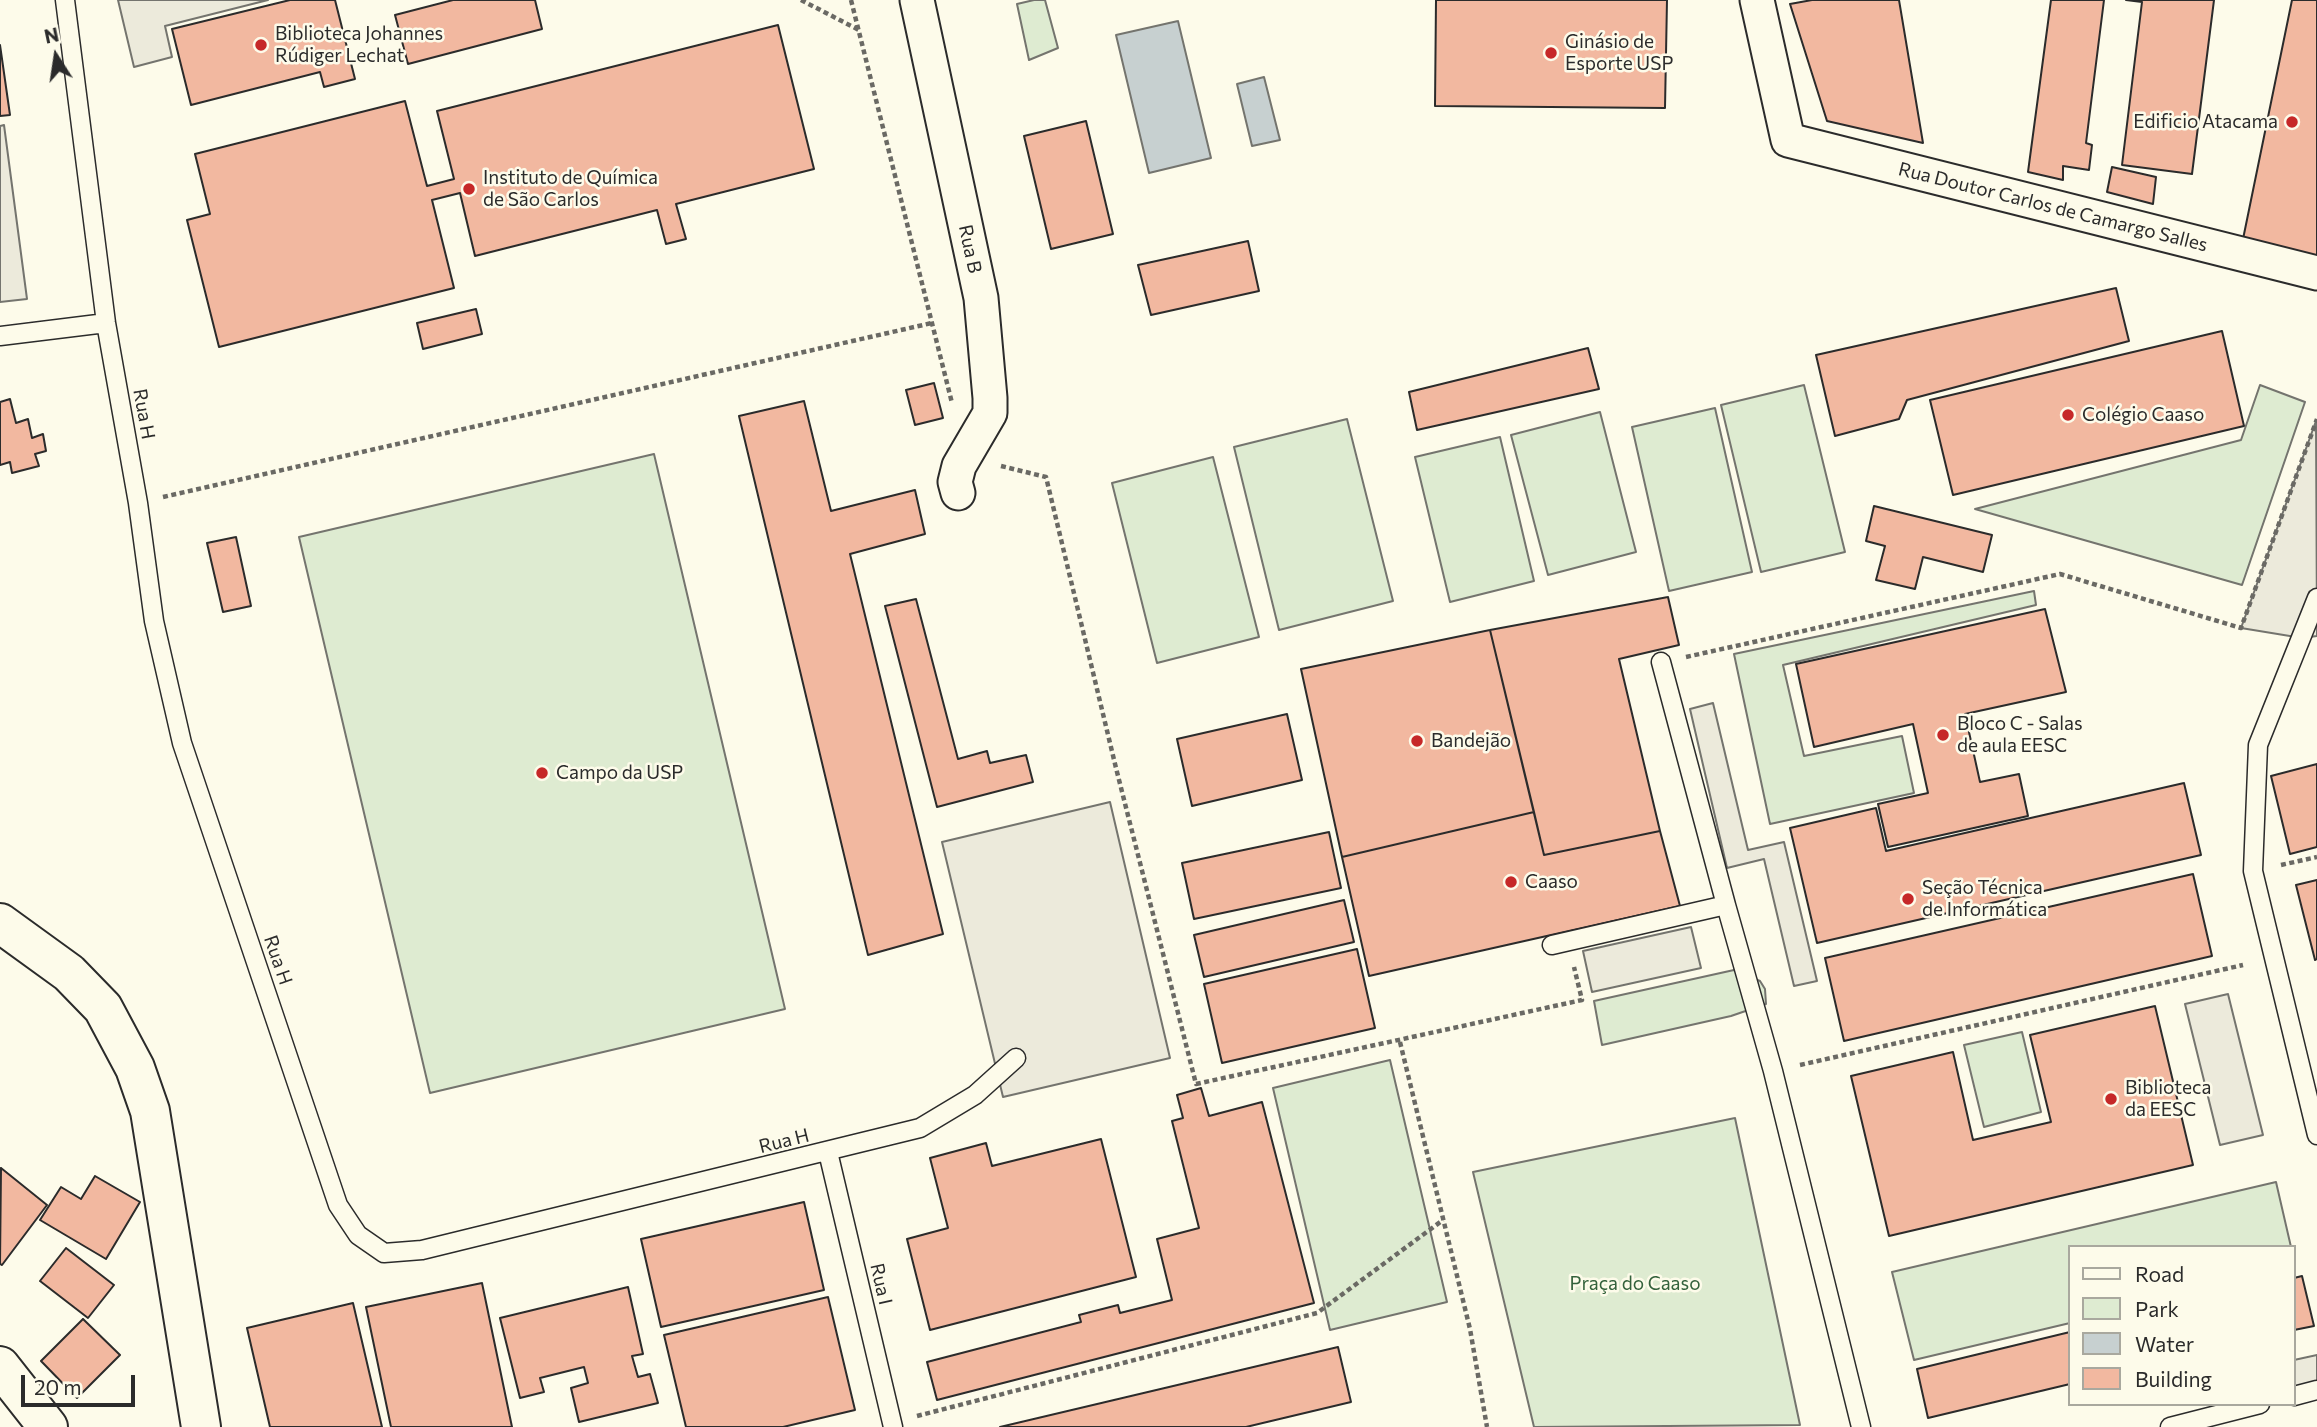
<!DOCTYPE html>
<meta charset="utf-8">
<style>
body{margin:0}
#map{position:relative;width:2317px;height:1427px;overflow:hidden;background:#fdfbea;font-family:Commissioner,sans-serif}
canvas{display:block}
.legend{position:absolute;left:2068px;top:1245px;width:228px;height:161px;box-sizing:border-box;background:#fdfbea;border:2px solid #a9a89e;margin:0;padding:9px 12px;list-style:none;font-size:21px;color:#2b2b2b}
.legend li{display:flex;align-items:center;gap:14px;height:35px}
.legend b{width:35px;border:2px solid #a9a89e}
.north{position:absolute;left:21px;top:21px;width:70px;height:70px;-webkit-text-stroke:5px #fdfbea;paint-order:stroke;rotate:348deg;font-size:19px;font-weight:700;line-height:28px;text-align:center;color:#2b2b2b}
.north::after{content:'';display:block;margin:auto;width:24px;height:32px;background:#2b2b2b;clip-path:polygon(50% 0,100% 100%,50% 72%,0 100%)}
.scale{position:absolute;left:21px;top:1375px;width:114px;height:32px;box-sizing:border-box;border:4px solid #2b2b2b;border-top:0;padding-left:9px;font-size:21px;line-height:24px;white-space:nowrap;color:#2b2b2b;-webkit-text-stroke:5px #fdfbea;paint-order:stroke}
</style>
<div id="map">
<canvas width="2317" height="1427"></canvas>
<ul class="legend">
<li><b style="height:9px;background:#fdfbea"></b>Road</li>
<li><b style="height:19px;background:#deebd1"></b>Park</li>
<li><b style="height:19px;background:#c7d0d0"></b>Water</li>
<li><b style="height:19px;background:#f2b8a0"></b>Building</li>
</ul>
<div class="north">N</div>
<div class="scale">20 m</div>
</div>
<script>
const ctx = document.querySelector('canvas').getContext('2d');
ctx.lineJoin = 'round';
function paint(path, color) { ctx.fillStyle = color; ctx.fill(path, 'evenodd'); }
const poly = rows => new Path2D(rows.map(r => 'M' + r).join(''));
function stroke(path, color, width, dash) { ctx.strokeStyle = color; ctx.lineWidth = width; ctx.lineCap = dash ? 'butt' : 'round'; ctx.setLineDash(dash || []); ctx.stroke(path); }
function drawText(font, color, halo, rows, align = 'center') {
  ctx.font = font + ' Commissioner,sans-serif'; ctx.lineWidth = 5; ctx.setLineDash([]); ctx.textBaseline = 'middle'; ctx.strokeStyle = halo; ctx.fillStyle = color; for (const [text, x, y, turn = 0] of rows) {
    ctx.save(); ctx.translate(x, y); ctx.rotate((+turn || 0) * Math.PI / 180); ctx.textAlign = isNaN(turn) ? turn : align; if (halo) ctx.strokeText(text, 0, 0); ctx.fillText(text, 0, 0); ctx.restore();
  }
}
const green = poly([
 [1034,0,1045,0,1058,48,1029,60,1017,4,1034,0],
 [1804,385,1845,552,1761,572,1721,405,1804,385],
 [2260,385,2305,402,2242,585,1975,509,2241,440,2260,385],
 [1715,408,1752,572,1669,591,1632,427,1715,408],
 [1600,412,1636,552,1548,575,1511,435,1600,412],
 [1347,419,1393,601,1279,630,1234,447,1347,419],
 [1500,437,1534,581,1450,602,1415,457,1500,437],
 [654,454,785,1009,430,1093,299,537,654,454],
 [1213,457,1259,637,1157,663,1112,483,1213,457],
 [2034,591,2036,605,1783,665,1804,756,1902,736,1914,793,1770,824,1734,654,2034,591],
 [1734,970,1760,981,1765,989,1766,1004,1731,1016,1602,1045,1594,1001,1734,970],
 [2022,1032,2041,1112,1984,1127,1964,1045,2022,1032],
 [1390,1060,1447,1302,1330,1330,1273,1088,1390,1060],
 [1735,1118,1800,1425,1534,1427,1473,1172,1735,1118],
 [2276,1182,2291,1247,2070,1247,2070,1323,1914,1360,1892,1272,2276,1182]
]);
paint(green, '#deebd1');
stroke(green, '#74746e', 2);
const parking = poly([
 [118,0,268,0,165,26,172,57,134,67,118,0],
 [4,125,27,299,0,302,0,126,4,125],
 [2316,421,2317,636,2302,638,2241,628,2316,421],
 [1713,703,1748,850,1784,842,1817,981,1794,986,1764,859,1727,868,1690,709,1713,703],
 [1110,802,1170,1058,1003,1097,942,842,1110,802],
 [1691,927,1701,968,1592,992,1583,951,1691,927],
 [2228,994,2263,1135,2220,1145,2185,1004,2228,994],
 [2317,1355,2317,1398,2294,1403,2294,1360,2317,1355]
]);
paint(parking, '#eceadb');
stroke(parking, '#74746e', 2);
const water = poly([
 [1178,21,1211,158,1149,173,1116,35,1178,21],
 [1264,77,1280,140,1252,146,1237,84,1264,77]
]);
paint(water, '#c7d0d0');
stroke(water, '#74746e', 2);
const building = poly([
 [290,0,335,0,355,79,324,87,320,72,191,105,172,29,290,0],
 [453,0,535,0,542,29,408,64,395,15,453,0],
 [1436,0,1667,0,1665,108,1435,106,1436,0],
 [1812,0,1899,0,1923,143,1827,121,1790,4,1812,0],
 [2051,0,2104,0,2086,143,2092,145,2089,170,2063,166,2063,180,2028,172,2051,0],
 [2126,0,2214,0,2192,174,2122,165,2142,2,2126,0],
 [2292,0,2317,0,2317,258,2242,244,2292,0],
 [778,25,814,169,676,204,686,239,666,244,657,210,475,256,460,193,432,200,454,288,219,347,187,220,210,214,195,154,405,101,427,186,454,179,437,111,778,25],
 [0,45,10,115,0,116,0,45],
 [1086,121,1113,234,1051,249,1024,136,1086,121],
 [2112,167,2156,177,2153,204,2107,192,2112,167],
 [1248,241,1259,291,1151,315,1138,265,1248,241],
 [2116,288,2129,341,1907,400,1899,419,1835,436,1816,355,2116,288],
 [476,309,482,334,423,349,417,323,476,309],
 [2222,331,2244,426,1953,495,1930,400,2222,331],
 [1588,348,1599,389,1417,430,1409,392,1588,348],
 [934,383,943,418,915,425,906,390,934,383],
 [10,399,16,423,28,419,32,438,43,434,46,451,35,454,39,466,12,473,10,462,0,465,0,402,10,399],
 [804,401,831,511,915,490,925,534,850,554,943,934,868,955,739,416,804,401],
 [1874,506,1992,535,1983,572,1923,557,1915,589,1876,580,1885,546,1866,541,1874,506],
 [236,537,251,606,223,612,207,543,236,537],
 [1668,597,1679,645,1619,659,1660,831,1544,855,1490,630,1668,597],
 [916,599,958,759,987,751,990,763,1026,755,1033,782,937,807,885,606,916,599],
 [2045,609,2066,692,1965,714,1980,782,2019,774,2028,816,1888,847,1878,804,1928,793,1913,724,1814,747,1796,664,2045,609],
 [1490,630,1534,812,1342,857,1301,669,1490,630],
 [1287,714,1302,780,1192,806,1177,739,1287,714],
 [2317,764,2317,847,2290,854,2271,776,2317,764],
 [2184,783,2201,855,1817,943,1790,828,1876,808,1886,851,2184,783],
 [1534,812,1544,855,1660,831,1680,906,1369,976,1342,857,1534,812],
 [1329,832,1341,888,1194,919,1182,863,1329,832],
 [2193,874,2212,956,1844,1041,1825,958,2193,874],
 [2317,880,2317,959,2315,960,2296,885,2317,880],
 [1344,900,1354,942,1204,977,1194,935,1344,900],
 [1357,949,1375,1028,1222,1063,1204,984,1357,949],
 [2155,1006,2193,1165,1889,1236,1851,1076,1953,1052,1973,1140,2051,1122,2030,1035,2155,1006],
 [1201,1088,1209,1116,1262,1102,1314,1303,937,1400,927,1362,1081,1322,1079,1315,1118,1305,1120,1313,1172,1300,1157,1239,1199,1228,1172,1121,1183,1118,1177,1095,1201,1088],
 [1101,1139,1136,1277,930,1330,907,1239,948,1228,930,1158,986,1143,992,1166,1101,1139],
 [1,1168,47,1205,2,1265,0,1264,1,1168],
 [95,1176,140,1202,106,1259,40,1220,61,1187,81,1199,95,1176],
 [804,1202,824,1290,661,1327,641,1239,804,1202],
 [66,1248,114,1285,88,1318,40,1281,66,1248],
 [2302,1276,2314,1326,2294,1330,2294,1278,2302,1276],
 [482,1283,512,1427,391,1427,366,1307,482,1283],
 [628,1287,643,1354,632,1356,638,1377,650,1374,658,1403,579,1422,571,1388,588,1383,584,1367,540,1378,544,1392,520,1398,500,1318,628,1287],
 [828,1297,855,1410,783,1427,686,1427,664,1335,828,1297],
 [353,1303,382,1427,270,1427,247,1328,353,1303],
 [83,1319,120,1355,77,1398,41,1361,83,1319],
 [2070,1332,2070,1384,1928,1418,1917,1369,2070,1332],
 [1338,1347,1351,1402,1246,1427,1000,1427,1338,1347]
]);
paint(building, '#f2b8a0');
stroke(building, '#2b2b2b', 2);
const service = poly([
 [65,0,106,323,138,503,154,621,182,743,338,1205,358,1235,384,1253,422,1250,920,1128,975,1095,1016,1058],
 [0,336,106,323],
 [2317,598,2258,745,2253,871,2317,1135],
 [1661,662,1726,905],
 [1552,945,1726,905,1773,1071,1861,1427],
 [828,1152,893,1427],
 [2294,1396,2317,1390],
 [2170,1427,2260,1404]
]);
const minor = poly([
 [917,0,981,298,990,398,990,413,959,466,955,482,958,493],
 [1757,0,1788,140,2317,273]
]);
const secondary = poly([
 [0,923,69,973,103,1008,135,1068,150,1111,201,1427],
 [0,1366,48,1427]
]);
stroke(service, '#2b2b2b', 21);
stroke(minor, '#2b2b2b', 37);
stroke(secondary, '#2b2b2b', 42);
stroke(poly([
 [801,0,859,30],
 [851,0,952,403],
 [1001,466,1046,477,1116,768,1196,1084,1582,1000,1574,967],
 [163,497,932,323],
 [1686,657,2060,574,2241,628,2317,419],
 [2281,865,2317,857],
 [1400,1042,1470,1329,1487,1427],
 [1800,1065,2243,965],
 [917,1416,1317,1313,1443,1220]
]), '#6a6964', 4.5, [5, 3.5]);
stroke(service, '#fdfbea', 18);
stroke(minor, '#fdfbea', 33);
stroke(secondary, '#fdfbea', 38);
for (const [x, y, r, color] of [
 [261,45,7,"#c62828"],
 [1551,53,7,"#c62828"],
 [2292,122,7,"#c62828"],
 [469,189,7,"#c62828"],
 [2068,415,7,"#c62828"],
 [1943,735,7,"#c62828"],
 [1417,741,7,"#c62828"],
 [542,773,7,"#c62828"],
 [1511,882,7,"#c62828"],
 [1908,899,7,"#c62828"],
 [2111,1099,7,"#c62828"]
]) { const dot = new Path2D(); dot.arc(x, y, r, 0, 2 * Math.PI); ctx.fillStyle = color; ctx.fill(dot); stroke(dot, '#fdfbea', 2.5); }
drawText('19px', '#2b2b2b', '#fdfbea', [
 ["Biblioteca Johannes",275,34],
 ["Rúdiger Lechat",275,56],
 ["Ginásio de",1565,42],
 ["Esporte USP",1565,64],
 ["Edificio Atacama",2278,122,"right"],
 ["Instituto de Química",483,178],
 ["de São Carlos",483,200],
 ["Colégio Caaso",2082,415],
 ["Bloco C - Salas",1957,724],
 ["de aula EESC",1957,746],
 ["Bandejão",1431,741],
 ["Campo da USP",556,773],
 ["Caaso",1525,882],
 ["Seção Técnica",1922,888],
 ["de Informática",1922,910],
 ["Biblioteca",2125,1088],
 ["da EESC",2125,1110]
], 'left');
drawText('19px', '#2b2b2b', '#fdfbea', [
 ["Rua Doutor Carlos de Camargo Salles",2053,207,14],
 ["Rua B",970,249,78],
 ["Rua H",144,414,80],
 ["Rua H",278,960,71],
 ["Rua H",784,1141,-14],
 ["Rua I",881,1284,77]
]);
drawText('19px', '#34623c', '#fdfbea', [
 ["Praça do Caaso",1635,1284]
]);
</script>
